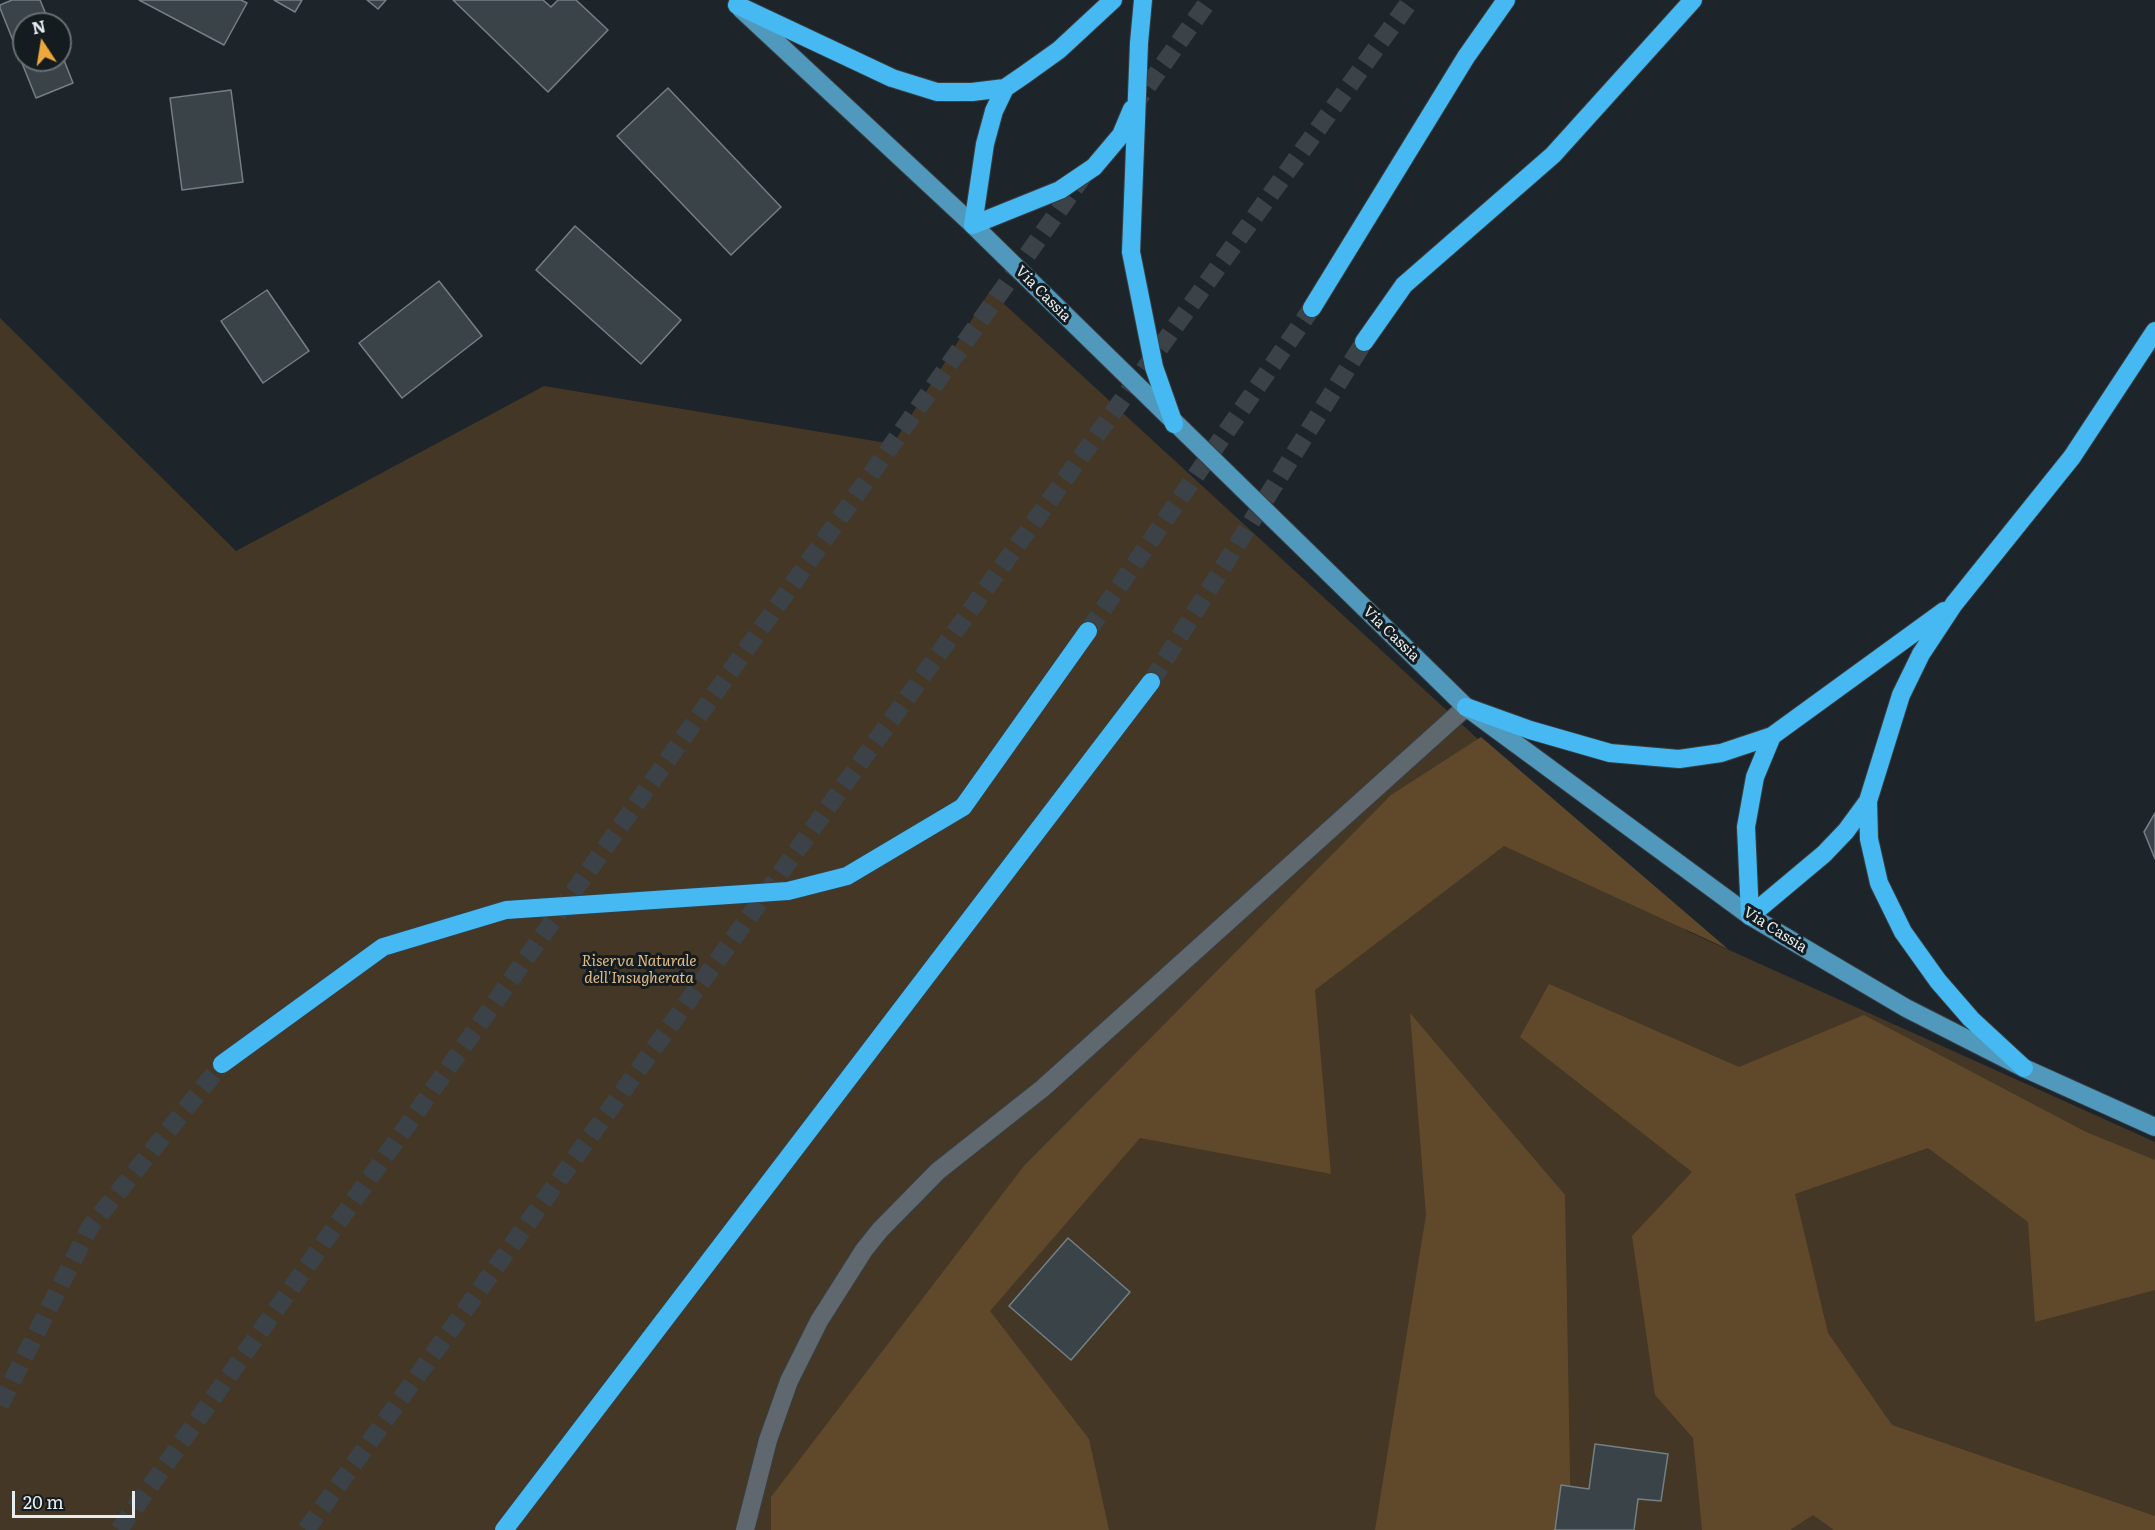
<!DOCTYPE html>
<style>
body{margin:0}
#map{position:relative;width:2155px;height:1530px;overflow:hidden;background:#1d252a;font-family:Literata,serif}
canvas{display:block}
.north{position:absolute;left:12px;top:12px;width:60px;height:60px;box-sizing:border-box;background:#141c20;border:2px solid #686f73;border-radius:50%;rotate:348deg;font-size:16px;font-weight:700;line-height:24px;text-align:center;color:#e7ecef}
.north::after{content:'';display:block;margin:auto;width:21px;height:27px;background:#eda83b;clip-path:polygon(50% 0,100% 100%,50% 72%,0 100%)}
.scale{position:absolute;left:12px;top:1491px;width:123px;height:27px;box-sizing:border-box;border:3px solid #e7ecef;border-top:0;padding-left:8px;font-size:18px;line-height:21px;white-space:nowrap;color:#e7ecef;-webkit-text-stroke:4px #141c20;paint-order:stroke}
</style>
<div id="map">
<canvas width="2155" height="1530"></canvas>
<div class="north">N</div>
<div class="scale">20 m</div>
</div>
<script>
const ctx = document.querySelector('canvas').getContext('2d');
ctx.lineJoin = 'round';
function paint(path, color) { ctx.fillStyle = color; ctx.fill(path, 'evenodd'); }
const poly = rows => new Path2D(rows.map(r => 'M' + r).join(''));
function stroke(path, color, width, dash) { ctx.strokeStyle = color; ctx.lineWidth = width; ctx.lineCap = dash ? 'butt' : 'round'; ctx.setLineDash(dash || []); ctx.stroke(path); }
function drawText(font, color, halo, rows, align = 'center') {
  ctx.font = font + ' Literata,serif'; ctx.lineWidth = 6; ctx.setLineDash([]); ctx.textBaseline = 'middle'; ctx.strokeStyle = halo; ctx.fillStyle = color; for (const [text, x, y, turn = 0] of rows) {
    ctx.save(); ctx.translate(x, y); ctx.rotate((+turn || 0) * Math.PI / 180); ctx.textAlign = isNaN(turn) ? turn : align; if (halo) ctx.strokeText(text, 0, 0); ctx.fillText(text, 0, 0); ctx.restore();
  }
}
paint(poly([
 [990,291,1687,931,2155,1142,2155,1530,0,1530,0,318,236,551,544,386,893,444]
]), '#443725');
paint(poly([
 [1481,737,1728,949,1504,846,1315,990,1331,1174,1140,1138,990,1311,1089,1439,1109,1530,771,1530,771,1497,1023,1167,1391,795],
 [1549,984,1739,1067,1864,1015,2086,1132,2155,1160,2155,1290,2035,1322,2028,1222,1928,1148,1795,1194,1828,1333,1892,1425,2155,1516,2155,1530,1834,1530,1813,1515,1790,1530,1702,1530,1693,1438,1655,1395,1632,1236,1692,1172,1520,1037],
 [1410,1013,1565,1195,1571,1530,1375,1530,1426,1215]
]), '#60492a');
const building = poly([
 [12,0,40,0,50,24,24,24,24,60,60,60,60,50,73,83,36,98,0,8,0,5,12,0],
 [139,0,241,0,247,3,224,45,139,0],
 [274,0,302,0,295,12,274,0],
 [367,0,386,0,378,9,367,0],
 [453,0,543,0,551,7,558,0,576,0,608,30,548,92,453,0],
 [668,88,781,207,731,255,617,136,668,88],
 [231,90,243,182,182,190,170,98,231,90],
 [575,226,681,320,641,364,536,270,575,226],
 [439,281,482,336,402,398,359,343,439,281],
 [267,290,309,351,263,383,221,321,267,290],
 [2155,813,2155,859,2144,832,2155,813],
 [1068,1238,1130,1292,1071,1360,1009,1306,1068,1238],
 [1595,1444,1668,1454,1661,1501,1638,1499,1634,1530,1555,1530,1561,1485,1589,1489,1595,1444]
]);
paint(building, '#3a4348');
stroke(building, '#757f85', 1.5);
stroke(poly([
 [1132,108,1209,0],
 [1088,631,1312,308],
 [1151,682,1364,342],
 [0,1405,90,1227,222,1064],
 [119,1530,1084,175],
 [306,1530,1411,0]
]), '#3b4348', 18, [18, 9]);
const street = poly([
 [745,1530,768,1440,789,1381,819,1321,864,1250,880,1230,938,1171,1043,1088,1466,707]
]);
const primary = poly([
 [741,9,973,225,1466,707,1750,916,1906,1008,2024,1068,2155,1127]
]);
const highway = poly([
 [1143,0,1139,43,1131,252,1154,367,1174,424],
 [737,5,892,78,937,92,972,92,1005,88,1024,75,1059,50,1113,0],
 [973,225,1060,190,1094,167,1121,135,1132,109],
 [973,225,985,144,994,111,1005,88],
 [1312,308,1466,57,1506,0],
 [1364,342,1404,285,1553,155,1693,0],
 [1466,707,1530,730,1610,753,1679,759,1721,753,1772,736,1944,611],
 [1750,916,1746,827,1755,777,1772,736],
 [1750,916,1824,854,1846,831,1868,801],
 [222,1064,383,947,506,910,788,891,847,876,963,807,1088,631],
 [2024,1068,1971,1019,1938,981,1903,932,1879,883,1869,839,1868,801,1901,695,1921,654,1954,604,2072,457,2155,331],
 [504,1530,1151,682]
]);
stroke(street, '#383f43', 20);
stroke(primary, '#383f43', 20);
stroke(highway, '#383f43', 20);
stroke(street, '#5e686e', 18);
stroke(primary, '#5099bd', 18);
stroke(highway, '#46b9f2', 18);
drawText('15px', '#e7ecef', '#141c20', [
 ["Via Cassia",1043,294,45],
 ["Via Cassia",1391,634,44],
 ["Via Cassia",1775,930,32]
]);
drawText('italic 15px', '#e4bb84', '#141c20', [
 ["Riserva Naturale",639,962],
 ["dell'Insugherata",639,979]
]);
</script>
